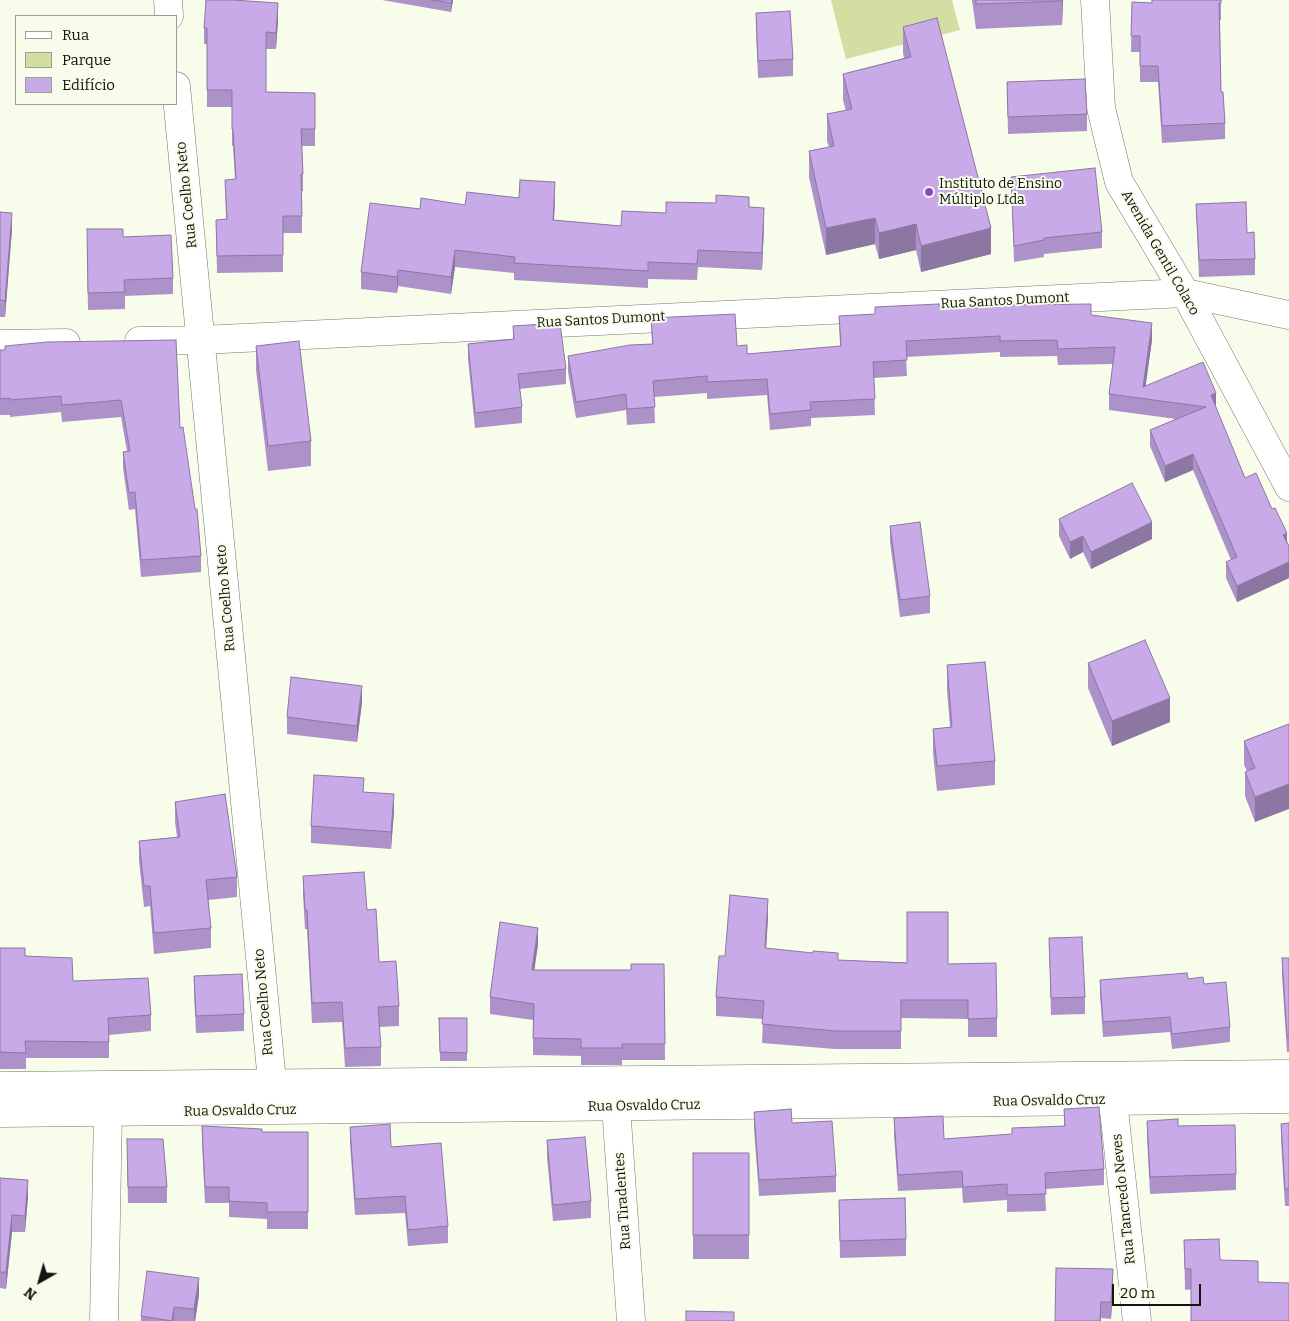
<!DOCTYPE html>
<meta charset="utf-8">
<style>
body{margin:0}
#map{position:relative;width:1289px;height:1321px;overflow:hidden;background:#f8fceb;font-family:Bitter,serif}
canvas{display:block}
.legend{position:absolute;left:15px;top:15px;width:162px;height:90px;box-sizing:border-box;background:#f8fceb;border:1px solid #9ca093;margin:0;padding:6px 9px;list-style:none;font-size:15px;color:#13150f}
.legend li{display:flex;align-items:center;gap:10px;height:25px}
.legend b{width:25px;border:1px solid #9ca093}
.north{position:absolute;left:15px;top:1256px;width:50px;height:50px;-webkit-text-stroke:4px #f8fceb;paint-order:stroke;rotate:218deg;font-size:14px;font-weight:700;line-height:20px;text-align:center;color:#13150f}
.north::after{content:'';display:block;margin:auto;width:18px;height:22px;background:#13150f;clip-path:polygon(50% 0,100% 100%,50% 72%,0 100%)}
.scale{position:absolute;left:1112px;top:1284px;width:89px;height:22px;box-sizing:border-box;border:2px solid #13150f;border-top:0;padding-left:6px;font-size:15px;line-height:18px;white-space:nowrap;color:#13150f;-webkit-text-stroke:4px #f8fceb;paint-order:stroke}
</style>
<div id="map">
<canvas width="1289" height="1321"></canvas>
<ul class="legend">
<li><b style="height:6px;background:#fff"></b>Rua</li>
<li><b style="height:14px;background:#d3dea2"></b>Parque</li>
<li><b style="height:14px;background:#c8aae8"></b>Edifício</li>
</ul>
<div class="north">N</div>
<div class="scale">20 m</div>
</div>
<script>
const ctx = document.querySelector('canvas').getContext('2d');
ctx.lineJoin = 'round';
function paint(path, color) { ctx.fillStyle = color; ctx.fill(path, 'evenodd'); }
const poly = rows => new Path2D(rows.map(r => 'M' + r).join(''));
function stroke(path, color, width, dash) { ctx.strokeStyle = color; ctx.lineWidth = width; ctx.lineCap = dash ? 'butt' : 'round'; ctx.setLineDash(dash || []); ctx.stroke(path); }
function drawText(font, color, halo, rows, align = 'center') {
  ctx.font = font + ' Bitter,serif'; ctx.lineWidth = 4; ctx.setLineDash([]); ctx.textBaseline = 'middle'; ctx.strokeStyle = halo; ctx.fillStyle = color; for (const [text, x, y, turn = 0] of rows) {
    ctx.save(); ctx.translate(x, y); ctx.rotate((+turn || 0) * Math.PI / 180); ctx.textAlign = isNaN(turn) ? turn : align; if (halo) ctx.strokeText(text, 0, 0); ctx.fillText(text, 0, 0); ctx.restore();
  }
}
paint(poly([
 [831,0,952,0,960,30,846,59]
]), '#d3dea2');
const minor = poly([
 [168,0,169,16],
 [1095,0,1101,108,1119,182,1185,293,1289,487],
 [176,86,274,1102],
 [139,341,201,340,1185,293,1289,315],
 [0,344,66,343],
 [1114,1082,1113,1101,1137,1321],
 [0,1086,1289,1074],
 [617,1088,616,1106,631,1321],
 [0,1113,1289,1099],
 [104,1321,108,1112]
]);
stroke(minor, '#76796a', 29);
stroke(minor, '#fff', 28);
paint(poly([
 [382,0,453,0,451,12],
 [972,0,1063,0,1062,25,976,29],
 [1221,0,1221,20,1220,20,1221,92,1225,123,1225,139,1162,143,1158,82,1140,82,1140,52,1131,52,1132,2,1152,3],
 [756,13,793,59,793,76,758,78,756,29],
 [278,20,276,49,266,49,266,92,315,93,315,146,302,146,303,174,303,191,302,191,302,233,283,233,283,272,217,273,216,220,226,219,225,180,235,179,233,146,232,146,232,107,207,107,207,44,204,44,204,28],
 [903,27,991,254,921,272,916,250,879,259,875,244,826,255,809,177,809,151,829,147,827,141,827,114,846,111,843,100,843,74,904,58,903,53],
 [1007,82,1087,114,1087,131,1008,134],
 [1011,177,1102,232,1102,248,1044,254,1044,257,1014,262],
 [519,198,555,199,554,220,621,226,666,213,749,207,764,225,762,270,698,267,697,280,648,279,648,288,514,280,514,273,455,267,451,294,398,286,397,293,361,289,361,272,420,209,465,205],
 [1196,204,1247,233,1255,259,1255,275,1199,277],
 [0,212,12,229,5,317,0,317],
 [123,237,173,278,173,294,125,296,125,309,88,310,87,246],
 [875,307,940,309,1091,315,1152,340,1145,386,1216,408,1245,478,1287,541,1289,546,1289,578,1237,602,1226,578,1226,562,1231,560,1193,470,1165,482,1150,446,1150,430,1176,419,1109,410,1109,394,1113,364,1058,365,1057,356,1000,357,1000,352,906,357,907,376,874,378,875,415,811,418,811,426,770,430,767,395,707,399,707,393,654,397,655,423,627,425,626,410,576,418,568,372,568,356,652,344,651,318,737,346,747,354,840,346,839,316,875,314],
 [513,326,566,369,566,384,519,389,522,407,522,423,475,428,468,359,468,344,513,339],
 [5,346,180,428,201,556,201,572,141,577,135,509,129,510,123,468,123,452,127,451,121,417,62,422,61,412,10,417,10,415,0,415,0,350,5,350],
 [256,346,311,441,311,466,268,471,256,370],
 [1059,519,1152,539,1091,569,1083,552,1070,559,1059,536],
 [890,526,930,596,930,613,900,617,890,542],
 [1088,663,1170,722,1112,746,1088,688],
 [947,665,995,761,995,785,937,791,933,753,933,729,950,727,947,690],
 [362,702,357,742,287,734,287,717],
 [1289,724,1255,822,1245,796,1245,772,1247,771,1244,765,1244,741],
 [364,792,394,811,391,849,311,843,311,826],
 [175,802,237,877,237,897,208,900,211,928,211,948,154,954,150,906,144,907,139,861,139,841,177,837,175,822],
 [303,876,367,910,379,962,399,1006,399,1026,379,1027,381,1047,381,1066,345,1067,342,1022,312,1023,307,929,305,929,303,895],
 [768,917,766,948,838,960,948,964,997,1018,997,1037,968,1037,968,1019,901,1018,901,1049,835,1049,762,1043,763,1019,716,1016,716,997,725,956],
 [1049,938,1085,997,1085,1014,1051,1015],
 [538,944,534,970,631,970,664,964,665,1060,622,1060,622,1065,581,1065,581,1056,533,1055,533,1020,490,1014,490,997],
 [0,948,25,956,73,981,151,1015,151,1031,109,1035,109,1058,26,1058,26,1069,0,1069],
 [1282,958,1289,958,1289,1052,1287,1052,1282,975],
 [194,976,244,1014,244,1031,196,1033,194,993],
 [1188,979,1204,984,1230,1027,1230,1042,1172,1049,1170,1032,1103,1037,1100,995,1100,980],
 [439,1018,467,1018,467,1061,440,1061],
 [1064,1109,1104,1169,1104,1185,1045,1189,1046,1211,1007,1212,1007,1200,963,1203,962,1188,898,1191,894,1135,894,1118,944,1139,1012,1134,1064,1126],
 [754,1112,792,1123,836,1176,836,1192,759,1196,754,1128],
 [1147,1121,1178,1126,1236,1174,1236,1190,1150,1194,1147,1137],
 [1289,1123,1289,1206,1285,1206,1281,1140,1281,1124],
 [202,1126,262,1132,308,1132,308,1229,267,1229,267,1219,229,1217,229,1203,205,1203,202,1142],
 [350,1127,391,1147,448,1226,448,1243,408,1246,405,1213,355,1215,350,1143],
 [547,1140,591,1201,591,1218,553,1221,547,1157],
 [693,1153,749,1153,749,1259,693,1259],
 [127,1156,167,1187,167,1203,128,1203],
 [0,1178,28,1197,25,1232,12,1232,6,1289,0,1288],
 [839,1200,906,1239,906,1256,840,1258],
 [1184,1240,1220,1260,1258,1282,1185,1290],
 [1113,1286,1111,1319,1101,1318,1101,1321,1055,1321],
 [199,1295,195,1321,141,1321,141,1316]
]), '#ac92c8');
paint(poly([
 [452,0,453,0,451,12,451,3],
 [1062,0,1063,0,1062,25],
 [278,3,278,20,276,49,276,33],
 [555,182,555,199,553,237,553,220],
 [764,208,764,225,762,270,762,253],
 [12,213,12,229,5,317,5,301],
 [875,218,875,244,826,255,826,228],
 [916,224,916,250,879,259,879,233],
 [991,228,991,254,921,272,921,246],
 [455,250,455,267,451,294,451,277],
 [398,270,398,286,397,293,397,277],
 [1152,323,1152,340,1144,398,1143,387],
 [1216,393,1216,409,1211,395],
 [1193,454,1193,470,1165,482,1165,466],
 [1152,522,1152,539,1091,569,1091,552],
 [1287,533,1287,549,1283,535],
 [1083,536,1083,552,1070,559,1070,542],
 [1289,562,1289,578,1237,602,1237,586],
 [362,686,362,702,357,742,357,726],
 [1170,698,1170,722,1112,746,1112,721],
 [1289,784,1289,809,1255,822,1255,797],
 [394,794,394,811,391,849,391,832],
 [768,899,768,917,765,967,765,948],
 [538,928,538,944,532,987,532,970],
 [28,1180,28,1197,25,1232,25,1216],
 [12,1215,12,1232,6,1289,6,1272],
 [1113,1269,1113,1286,1111,1319,1111,1302],
 [199,1278,199,1295,195,1321,194,1321,194,1309],
 [174,1307,174,1321,172,1321]
]), '#8c77a2');
const building = poly([
 [206,0,233,0,278,3,276,33,266,32,266,92,315,93,315,129,301,129,303,174,301,174,302,216,283,216,283,255,217,256,216,220,227,219,225,180,236,179,233,129,232,129,232,90,207,90,207,28,204,28,206,0],
 [432,0,452,0,451,3,432,0],
 [976,0,1062,0,1062,1,976,4,976,0],
 [1152,0,1221,0,1221,3,1219,3,1221,92,1223,92,1225,123,1162,126,1158,66,1140,66,1140,36,1131,36,1132,2,1152,3,1152,0],
 [790,11,793,59,758,61,756,13,790,11],
 [937,18,991,228,921,246,916,224,879,233,875,218,826,228,809,151,834,146,827,114,852,109,843,74,911,57,903,27,937,18],
 [1085,79,1087,114,1008,117,1007,82,1085,79],
 [1095,168,1102,232,1044,238,1044,240,1014,246,1011,177,1095,168],
 [520,180,555,182,553,220,621,226,622,211,666,213,666,202,716,203,716,195,749,197,749,207,764,208,762,253,698,250,697,264,648,262,648,271,514,263,515,257,455,250,451,277,398,270,397,277,361,272,370,203,420,209,421,198,465,205,467,192,519,198,520,180],
 [1246,202,1247,233,1254,232,1255,259,1199,260,1196,204,1246,202],
 [0,212,12,213,5,301,0,300,0,212],
 [87,229,123,229,123,237,171,235,173,278,124,280,125,292,88,293,87,229],
 [939,304,940,309,999,307,999,305,1091,304,1091,315,1152,323,1143,387,1203,362,1216,393,1211,395,1245,478,1256,473,1272,509,1275,508,1287,533,1283,535,1289,546,1289,562,1237,586,1226,562,1237,557,1193,454,1165,466,1150,430,1206,407,1109,394,1115,347,1058,349,1057,340,1000,341,1000,336,906,341,907,360,873,362,875,399,810,402,811,410,770,414,767,379,707,382,707,376,653,381,655,407,627,409,626,394,576,402,568,356,630,345,653,344,651,318,735,314,737,346,747,345,747,354,841,346,839,316,875,314,875,307,939,304],
 [560,323,566,369,518,374,522,407,475,413,468,344,514,339,513,326,560,323],
 [176,340,180,428,183,427,195,509,197,509,201,556,141,560,135,492,129,493,123,452,130,451,121,400,62,405,61,396,10,400,10,398,0,399,0,350,5,350,5,346,47,342,176,340],
 [299,341,311,441,268,446,256,346,299,341],
 [1132,483,1152,522,1091,552,1083,536,1070,542,1059,519,1132,483],
 [920,522,930,596,900,600,890,526,920,522],
 [1145,640,1170,698,1112,721,1088,663,1145,640],
 [985,662,995,761,937,766,933,729,952,727,947,665,985,662],
 [291,677,362,686,357,726,287,717,291,677],
 [1289,724,1289,784,1255,797,1245,772,1255,768,1244,741,1289,724],
 [314,775,364,778,363,792,394,794,391,832,311,826,314,775],
 [225,794,237,877,206,880,211,928,154,933,150,886,144,886,139,841,180,837,175,802,225,794],
 [364,872,367,910,376,909,379,962,396,961,399,1006,378,1007,381,1047,345,1048,342,1002,312,1003,307,910,305,910,303,876,364,872],
 [730,895,768,899,765,948,813,953,813,951,838,953,838,960,907,963,907,912,948,912,948,964,996,963,997,1018,968,1019,968,1000,901,1000,901,1031,835,1031,762,1024,764,1001,716,997,719,956,725,956,730,895],
 [500,922,538,928,532,970,631,970,631,964,664,964,665,1044,622,1044,622,1048,581,1048,581,1039,533,1038,534,1004,490,997,500,922],
 [1082,937,1085,997,1051,998,1049,938,1082,937],
 [0,948,25,948,25,956,72,958,73,981,148,978,151,1015,108,1018,109,1042,25,1041,26,1053,0,1052,0,948],
 [1282,958,1289,958,1289,1036,1287,1036,1282,958],
 [1187,973,1188,979,1203,977,1204,984,1226,982,1230,1027,1172,1034,1170,1017,1103,1022,1100,980,1187,973],
 [242,974,244,1014,196,1016,194,976,242,974],
 [439,1018,467,1018,467,1053,440,1052,439,1018],
 [1099,1107,1104,1169,1045,1173,1046,1194,1007,1195,1007,1184,963,1187,962,1171,898,1175,894,1118,943,1116,944,1139,1012,1134,1012,1128,1065,1126,1064,1109,1099,1107],
 [791,1109,792,1123,832,1121,836,1176,759,1180,754,1112,791,1109],
 [1178,1119,1178,1126,1235,1125,1236,1174,1150,1177,1147,1121,1178,1119],
 [1289,1123,1289,1189,1285,1189,1281,1124,1289,1123],
 [390,1124,391,1147,441,1143,448,1226,408,1230,405,1196,355,1199,350,1127,390,1124],
 [202,1126,262,1129,262,1132,308,1132,308,1212,267,1212,267,1203,229,1201,229,1187,205,1187,202,1126],
 [585,1137,591,1201,553,1205,547,1140,585,1137],
 [127,1139,163,1139,167,1187,128,1187,127,1139],
 [693,1153,749,1153,749,1235,693,1235,693,1153],
 [0,1178,28,1180,25,1216,12,1215,6,1272,0,1272,0,1178],
 [905,1198,906,1239,840,1241,839,1200,905,1198],
 [1219,1239,1220,1260,1258,1261,1258,1282,1289,1283,1289,1321,1191,1321,1191,1269,1185,1269,1184,1240,1219,1239],
 [1056,1268,1113,1269,1111,1302,1101,1302,1100,1321,1055,1321,1056,1268],
 [147,1271,199,1278,194,1309,174,1307,172,1321,141,1316,147,1271],
 [686,1311,734,1312,734,1321,686,1321,686,1311]
]);
paint(building, '#c8aae8');
stroke(building, '#8c77a2', 1);
for (const [x, y, r, color] of [
 [929,192,5,"#8b4bc0"]
]) { const dot = new Path2D(); dot.arc(x, y, r, 0, 2 * Math.PI); ctx.fillStyle = color; ctx.fill(dot); stroke(dot, '#f8fceb', 2); }
drawText('14px', '#13150f', '#f8fceb', [
 ["Instituto de Ensino",939,184],
 ["Múltiplo Ltda",939,200]
], 'left');
drawText('14px', '#13150f', '#f8fceb', [
 ["Rua Coelho Neto",187,195,-96],
 ["Avenida Gentil Colaco",1160,253,60],
 ["Rua Santos Dumont",1005,301,-3],
 ["Rua Santos Dumont",601,320,-3],
 ["Rua Coelho Neto",226,598,-95],
 ["Rua Coelho Neto",264,1002,-95],
 ["Rua Osvaldo Cruz",1049,1101,-1],
 ["Rua Osvaldo Cruz",644,1106,-1],
 ["Rua Osvaldo Cruz",240,1111,-1],
 ["Rua Tancredo Neves",1124,1199,-96],
 ["Rua Tiradentes",623,1201,-94]
]);
</script>
